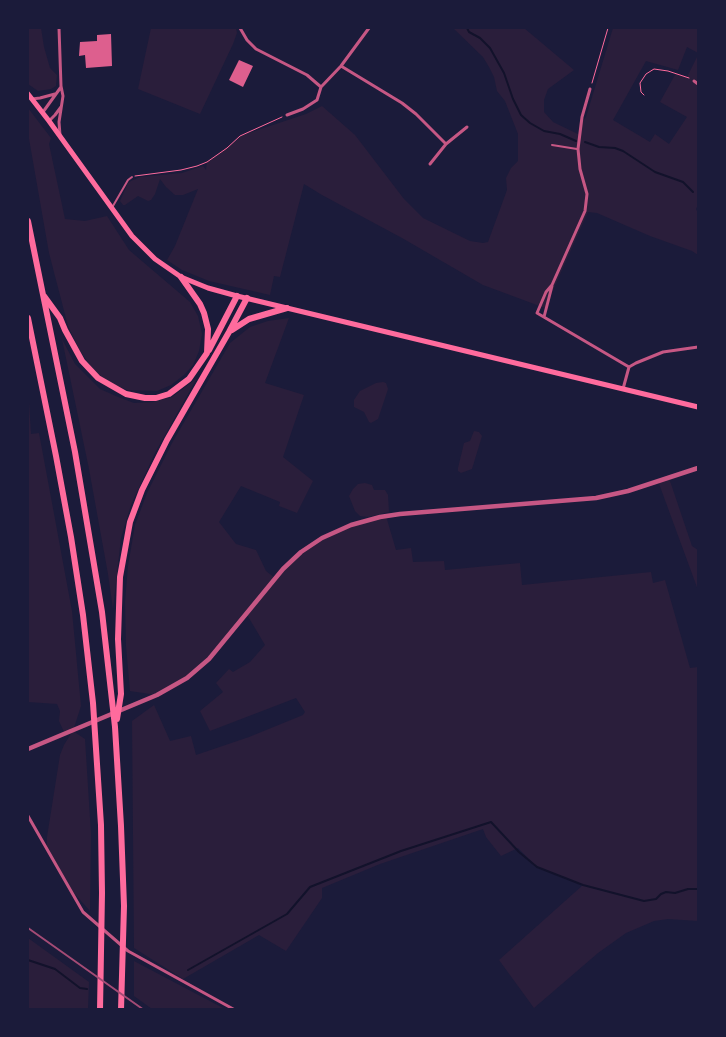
<!DOCTYPE html>
<style>
body{margin:0}
#map{position:relative;width:726px;height:1037px;overflow:hidden;background:#1b1b3a;font-family:"Open Sans",sans-serif}
canvas{display:block}
.frame{position:absolute;inset:0;border:29px solid #1b1b3a;pointer-events:none}
</style>
<div id="map">
<canvas width="726" height="1037"></canvas>
<div class="frame"></div>
</div>
<script>
const ctx = document.querySelector('canvas').getContext('2d');
ctx.lineJoin = 'round';
function paint(path, color) { ctx.fillStyle = color; ctx.fill(path, 'evenodd'); }
const poly = rows => new Path2D(rows.map(r => 'M' + r).join(''));
function stroke(path, color, width, dash) { ctx.strokeStyle = color; ctx.lineWidth = width; ctx.lineCap = dash ? 'butt' : 'round'; ctx.setLineDash(dash || []); ctx.stroke(path); }
paint(poly([
 [28,28,41,28,44,47,50,68,57,75,56,86,51,89,38,91,28,84],
 [151,28,236,28,237,33,233,44,200,114,138,89],
 [453,28,524,28,574,70,548,89,544,100,544,112,553,122,580,135,582,122,586,117,613,28,698,28,698,53,687,47,678,70,646,61,613,120,650,142,655,134,669,144,687,117,660,102,676,73,687,77,698,55,698,205,696,209,698,213,698,255,692,251,650,236,597,213,588,212,545,308,483,285,402,238,322,195,304,184,280,277,274,276,270,295,209,281,182,270,167,260,175,246,198,189,183,195,175,195,166,187,160,179,155,194,151,200,148,201,138,196,125,205,123,205,120,201,128,183,131,181,140,177,182,173,203,166,206,170,207,162,226,148,240,136,306,114,322,106,355,135,404,199,423,218,470,241,483,243,488,242,507,190,506,178,511,168,518,161,518,134,505,101,497,91,494,77,489,67,483,57],
 [28,108,51,138,49,144,65,219,85,221,107,216,129,250,190,302,198,316,202,334,199,351,193,365,184,375,171,385,157,391,127,390,104,380,91,367,79,349,68,326,49,253,28,133],
 [289,318,265,383,304,395,283,457,313,481,297,513,279,506,280,502,241,486,219,522,236,544,256,550,266,571,275,578,301,552,330,534,386,516,396,550,411,548,413,562,444,561,445,570,520,563,522,585,651,572,653,583,665,580,690,668,698,667,698,921,668,919,654,921,626,933,598,953,534,1008,499,960,583,885,537,867,518,848,501,856,486,837,483,829,380,864,322,888,322,898,286,951,259,935,183,979,134,948,132,721,154,705,170,741,191,736,196,755,249,737,303,715,305,712,296,698,210,731,200,711,223,692,216,683,229,669,233,672,250,662,265,645,246,613,196,671,157,695,130,691,126,646,125,602,128,566,135,525,147,493,172,443,230,343,250,327,268,321],
 [62,339,75,364,100,389,118,397,134,403,153,402,172,397,197,378,155,453,131,505,121,538,113,609,108,574,89,469],
 [383,382,386,383,388,389,378,419,371,423,369,422,364,412,354,407,354,400,360,391,376,383],
 [28,386,31,434,39,433,72,611,81,706,73,731,85,739,91,834,90,911,65,883,47,850,47,837,60,755,64,745,72,732,65,734,59,721,60,711,57,704,28,702],
 [474,431,479,432,482,436,472,469,461,473,458,471,458,468,464,443,470,441],
 [669,478,692,546,698,550,698,590,658,481],
 [365,483,372,485,374,490,385,490,388,495,389,512,368,517,360,516,355,511,349,496,353,489,358,484],
 [28,938,89,982,88,1009,28,1009],
 [134,961,225,1009,152,1009,134,996]
]), '#2a1e3b');
stroke(poly([
 [467,28,469,32,480,38,490,48,504,73,513,99,521,115,530,123,544,131,560,134,576,141],
 [585,142,599,147,615,148,623,151,655,172,683,182,693,192],
 [28,960,55,969,80,988,87,989],
 [188,970,287,914,310,887,401,851,491,822,519,852,537,867,583,885,644,901,656,899,661,894,666,892,675,893,688,889,698,889]
]), '#12122b', 2);
paint(poly([
 [111,34,112,66,86,68,85,55,79,56,80,42,97,41,97,35],
 [239,60,253,66,243,87,229,80]
]), '#dd5f8e');
stroke(poly([
 [592,83,608,28],
 [644,95,641,92,640,83,646,74,654,69,668,71,689,78],
 [135,176,181,170,197,166,207,162,227,148,240,136,282,117]
]), '#ff6b9d', 1);
stroke(poly([
 [552,145,577,149],
 [113,206,128,180,132,177]
]), '#c65784', 2);
stroke(poly([
 [59,28,61,86,63,96,59,122,60,135],
 [240,28,247,40,256,49,307,75,321,87],
 [341,66,402,103,416,114,446,144,430,164],
 [694,81,698,84],
 [590,89,582,117,578,149,580,169,587,194,585,211,552,285,546,292,537,313,629,367],
 [32,99,40,98,55,94],
 [43,112,61,87],
 [287,115,303,109,317,100,321,87,341,66,369,28],
 [49,121,55,115,61,107],
 [446,144,467,127],
 [544,317,552,286],
 [623,389,629,367,636,363,663,352,698,347],
 [28,816,83,912,128,951,235,1010]
]), '#c65784', 3);
stroke(poly([
 [28,749,157,695,187,678,209,659,283,569,301,552,322,538,351,525,380,517,400,514,596,498,628,491,698,468]
]), '#c65784', 4.5);
stroke(poly([
 [28,94,49,121,132,236,155,259,181,277,208,288,237,296,698,407]
]), '#ff6b9d', 5);
stroke(poly([
 [28,221,75,452,102,612,115,727,121,826,124,906,121,1010],
 [44,296,60,318,65,330,82,361,98,378,126,394,145,398,156,398,169,394,189,379,207,353,208,329,204,313,200,304,181,277],
 [28,318,56,456,71,537,83,615,93,703,101,825,102,893,100,1010],
 [232,330,249,319,287,308],
 [209,350,237,296],
 [117,719,121,694,118,639,120,577,130,522,142,490,167,440,229,332,247,298]
]), '#ff6b9d', 6);
stroke(poly([
 [28,928,144,1010]
]), '#a44b75', 2);
</script>
